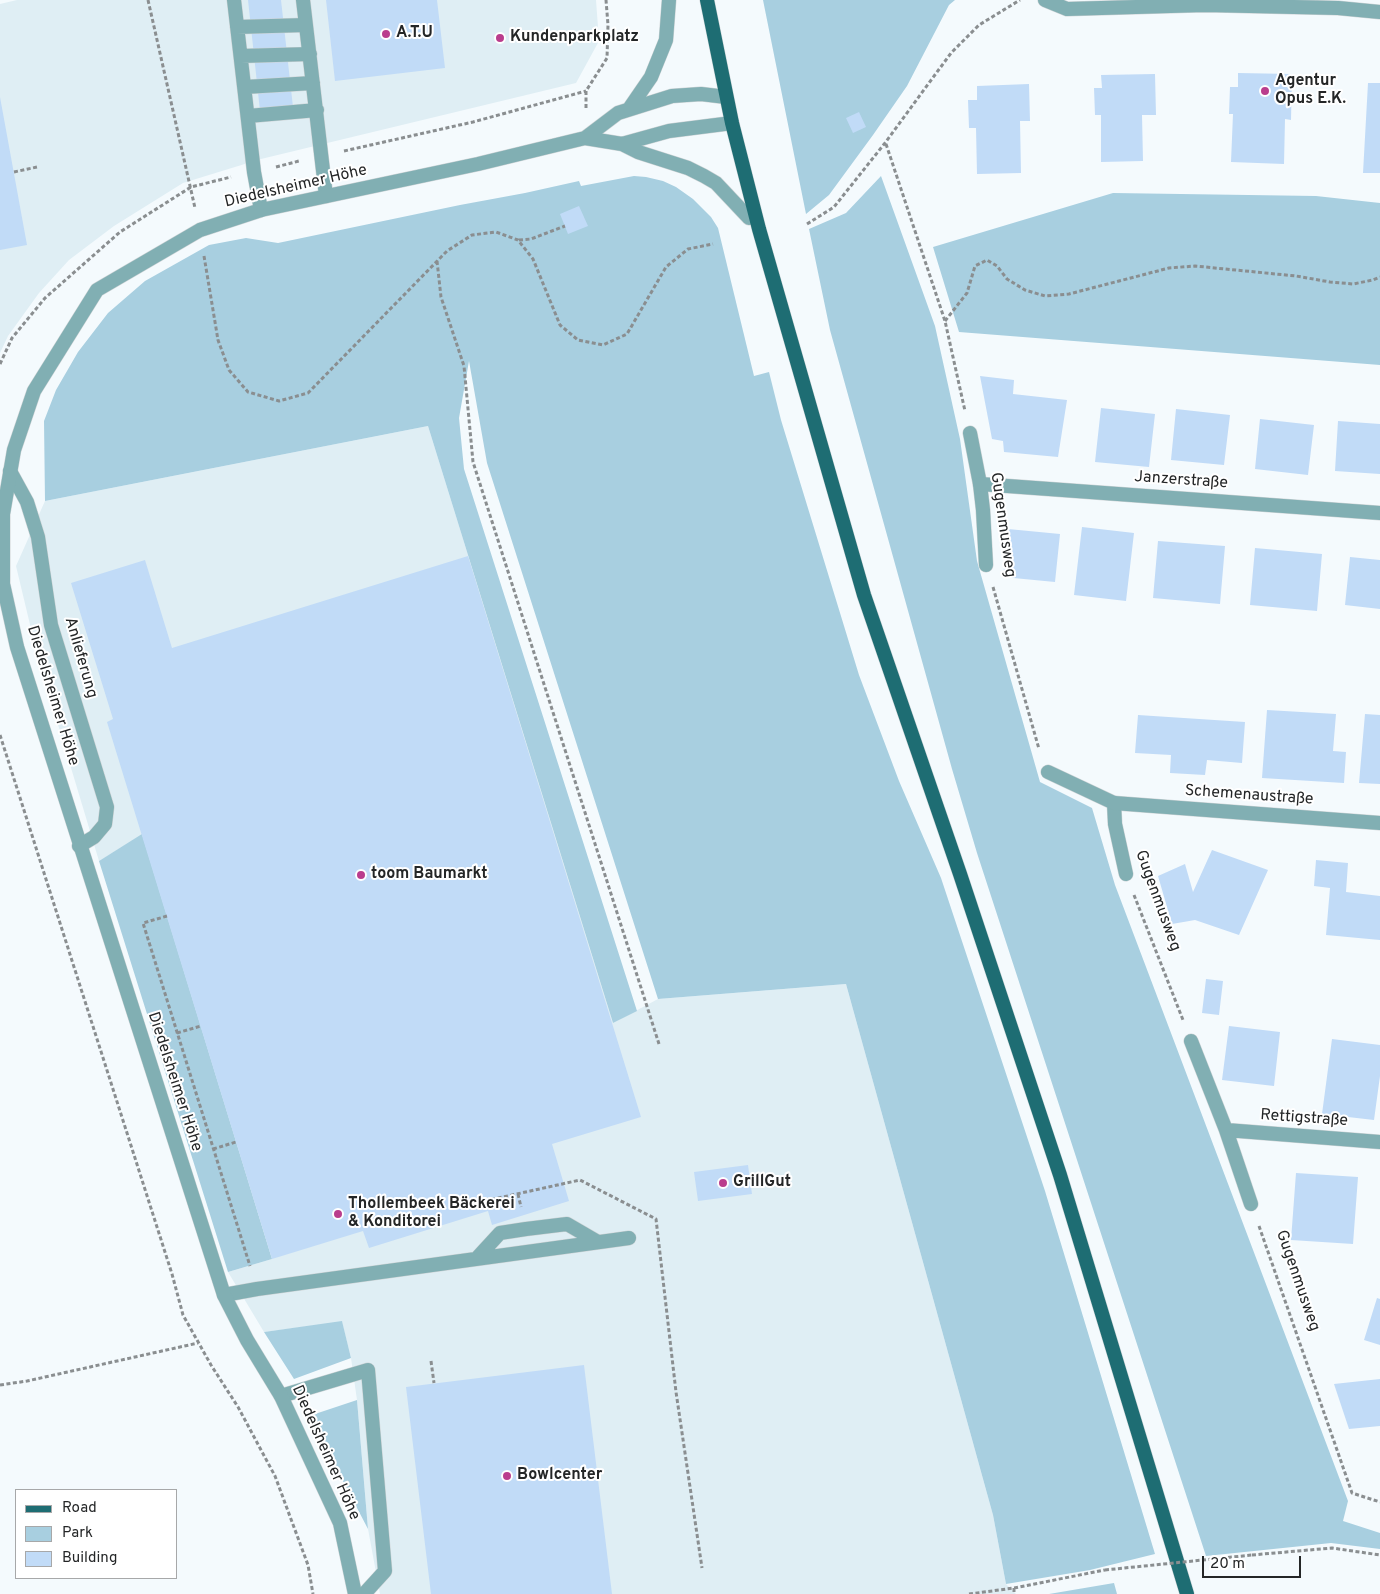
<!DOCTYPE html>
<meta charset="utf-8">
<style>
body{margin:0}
#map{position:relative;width:1380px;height:1594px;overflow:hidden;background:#f4fafd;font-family:Overpass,sans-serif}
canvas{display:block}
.legend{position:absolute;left:15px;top:1489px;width:162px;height:90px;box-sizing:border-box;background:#fff;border:1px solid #a7a8a9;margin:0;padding:6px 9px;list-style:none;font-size:15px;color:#242627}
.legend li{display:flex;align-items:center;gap:10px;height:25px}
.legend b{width:25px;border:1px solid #a7a8a9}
.scale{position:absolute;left:1202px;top:1556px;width:99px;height:22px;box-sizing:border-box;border:2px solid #242627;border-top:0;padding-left:6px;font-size:15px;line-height:18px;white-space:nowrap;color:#242627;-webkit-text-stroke:4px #fff;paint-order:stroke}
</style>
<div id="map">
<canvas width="1380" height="1594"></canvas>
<ul class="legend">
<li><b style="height:6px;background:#1e6d73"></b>Road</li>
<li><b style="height:14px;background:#a8cfe0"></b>Park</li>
<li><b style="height:14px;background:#c1dbf7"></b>Building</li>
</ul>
<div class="scale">20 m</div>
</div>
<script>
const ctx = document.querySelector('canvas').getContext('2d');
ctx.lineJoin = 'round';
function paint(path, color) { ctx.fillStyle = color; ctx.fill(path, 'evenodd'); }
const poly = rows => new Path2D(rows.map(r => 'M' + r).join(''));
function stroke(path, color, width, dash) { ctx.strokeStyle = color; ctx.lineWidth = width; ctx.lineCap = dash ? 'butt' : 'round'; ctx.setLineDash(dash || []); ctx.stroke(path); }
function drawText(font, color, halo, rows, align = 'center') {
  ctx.font = font + ' Overpass,sans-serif'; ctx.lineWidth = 4; ctx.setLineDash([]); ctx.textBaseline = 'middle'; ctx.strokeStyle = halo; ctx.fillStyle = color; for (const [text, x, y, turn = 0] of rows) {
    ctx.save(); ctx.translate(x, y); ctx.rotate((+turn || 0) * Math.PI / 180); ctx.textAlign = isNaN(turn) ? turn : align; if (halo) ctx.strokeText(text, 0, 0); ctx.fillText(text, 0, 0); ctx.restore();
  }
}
paint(poly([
 [17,0,596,0,599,41,576,83,261,159,183,183,114,226,69,260,39,293,8,336,0,353,0,4],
 [428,426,613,1023,658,999,846,984,993,1515,1006,1584,1016,1594,380,1594,368,1529,357,1400,351,1358,342,1322,264,1332,228,1272,272,1259,142,835,99,861,38,658,16,566,45,501]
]), '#dfeef4');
paint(poly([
 [763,0,955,0,949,5,907,86,873,135,829,195,806,214],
 [634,176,646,177,663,181,676,187,693,199,711,217,718,228,754,376,769,372,781,420,859,675,899,781,941,878,1045,1191,1155,1554,1090,1570,1006,1584,993,1515,846,984,658,999,487,463,469,361,459,418,464,469,637,1011,613,1023,428,426,45,501,44,421,56,390,78,352,108,313,145,281,209,245,246,238,278,243,460,205,525,193,579,181,581,186],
 [881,176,935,326,960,439,977,561,1040,782,1092,808,1115,885,1348,1501,1343,1521,1380,1533,1380,1549,1331,1543,1206,1556,977,853,952,769,830,330,809,229,846,213],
 [1113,193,1316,196,1380,203,1380,365,959,332,933,247],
 [142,834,272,1259,228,1272,99,861],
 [342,1321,351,1358,294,1379,264,1332],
 [357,1400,368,1529,309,1416],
 [1114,1583,1117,1594,1049,1594]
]), '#a8cfe0');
paint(poly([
 [248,0,281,0,294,116,261,120],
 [326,0,437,0,445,68,335,81],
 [1238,73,1292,74,1291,120,1285,119,1284,164,1231,162,1233,114,1229,114,1230,87,1238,87],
 [1155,74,1156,115,1142,115,1143,161,1101,162,1101,115,1095,115,1094,88,1102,88,1101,75],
 [1368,83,1380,83,1380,173,1363,173],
 [1029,84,1030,121,1020,121,1021,173,977,174,976,128,969,128,968,100,977,100,977,86],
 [0,97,27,245,0,250],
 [859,112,866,127,853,133,846,118],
 [579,206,588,226,568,234,560,214],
 [980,376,1014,380,1013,394,1067,400,1058,457,1004,452,1003,441,992,439],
 [1101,408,1155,414,1149,467,1095,462],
 [1176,409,1230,415,1224,465,1171,460],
 [1260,419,1314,425,1308,475,1255,469],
 [1338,421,1380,424,1380,474,1335,471],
 [1082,527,1134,533,1126,601,1074,595],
 [1008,529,1060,534,1055,582,1003,577],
 [1158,541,1225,546,1220,604,1153,598],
 [1255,548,1322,554,1317,611,1250,605],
 [468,556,641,1117,552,1144,569,1201,492,1225,488,1211,369,1248,363,1231,272,1259,107,722,113,719,71,583,145,560,172,648],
 [1350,557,1380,560,1380,609,1345,605],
 [1267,710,1336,714,1333,751,1346,752,1344,783,1262,778],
 [1365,714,1380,715,1380,784,1359,783],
 [1138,715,1245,722,1242,763,1207,760,1205,775,1170,773,1171,755,1135,753],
 [1212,850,1268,870,1239,935,1195,920,1172,924,1158,876,1185,864,1193,892],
 [1316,860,1348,863,1346,892,1380,896,1380,940,1326,935,1330,888,1314,886],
 [1206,979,1223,981,1219,1015,1202,1013],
 [1229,1026,1280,1032,1274,1086,1222,1080],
 [1332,1039,1380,1045,1380,1076,1374,1120,1322,1114],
 [748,1165,752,1194,698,1201,694,1172],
 [1296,1173,1358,1177,1353,1244,1291,1240],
 [1377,1298,1380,1299,1380,1345,1364,1340],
 [584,1365,612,1594,431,1594,406,1387],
 [1380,1379,1380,1426,1349,1429,1334,1384]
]), '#c1dbf7');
const service = poly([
 [234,0,254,172,261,210],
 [303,0,326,196],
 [237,27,306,25],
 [241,56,310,54],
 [245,87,313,83],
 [248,116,317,110],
 [970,433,980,484,983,510,986,565],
 [10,471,27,502,38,537,51,625,107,807,105,824,94,837,79,846],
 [1048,772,1114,803,1115,824,1126,874],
 [477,1258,500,1233,526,1229,567,1224,598,1242],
 [224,1295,257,1289,629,1238],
 [281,1396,368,1370,385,1571,364,1594]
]);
const minor = poly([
 [1045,0,1067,9,1205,5,1338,8,1380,12],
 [629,109,651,77,666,40,669,0],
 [585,138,618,113,672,96,701,94,726,97],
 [622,144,669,131,732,123],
 [980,484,1380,513],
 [1114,803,1380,823],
 [1191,1041,1226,1130,1251,1204],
 [1226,1130,1380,1142],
 [355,1594,340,1523,281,1396,247,1340,224,1295,17,647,3,584,3,514,14,450,34,391,97,290,200,230,261,210,478,164,585,138,622,144,638,152,688,168,704,176,716,183,749,218]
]);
const primary = poly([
 [707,0,732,123,759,229,864,595,960,874,1060,1175,1187,1594]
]);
stroke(service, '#cfd4d6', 15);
stroke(minor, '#cfd4d6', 15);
stroke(primary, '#cfd4d6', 15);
stroke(poly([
 [148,0,195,208],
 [586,108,586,91,607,58,608,25,606,0],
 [886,144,945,321,965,411],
 [344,151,473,122,586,91],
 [276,167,299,161],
 [14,172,37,167],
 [807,224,834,207,885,143,951,53,979,25,1020,0],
 [519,240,531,239,565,226],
 [204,256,218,340,229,370,248,392,279,401,308,393,447,251,472,235,496,232,518,240,533,259,560,325,578,340,603,345,627,334,666,267,688,249,713,244],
 [437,261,441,297,464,366,473,462,659,1044],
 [945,321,967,293,975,266,987,260,997,266,1007,279,1025,290,1045,296,1069,294,1169,268,1195,266,1296,276,1330,282,1353,284,1373,280,1380,277],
 [0,364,12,338,45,298,120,232,191,187,231,177],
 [993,587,1039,749],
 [0,735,172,1274,183,1315,211,1365,238,1407,275,1476,308,1565,313,1594],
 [1134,895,1183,1020],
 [167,916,143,923,250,1266],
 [177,1033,201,1026],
 [213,1149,236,1142],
 [518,1194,521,1207],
 [485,1201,580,1180,656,1219,676,1392,702,1568],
 [1259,1226,1352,1493,1380,1502],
 [431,1361,434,1383],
 [0,1385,27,1381,198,1343],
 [1252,1555,1332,1548,1380,1555],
 [1014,1588,1014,1594],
 [969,1594,1014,1588,1105,1570]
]), '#8a8e90', 3, [4, 2.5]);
stroke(service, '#81afb3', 14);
stroke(minor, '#81afb3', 14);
stroke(primary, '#1e6d73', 14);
stroke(poly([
 [1105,1570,1252,1555]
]), '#8a8e90', 3, [4, 2.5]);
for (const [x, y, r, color] of [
 [386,34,5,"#ba3d8d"],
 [500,38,5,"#ba3d8d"],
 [1265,91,5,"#ba3d8d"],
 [361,875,5,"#ba3d8d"],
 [723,1183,5,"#ba3d8d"],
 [338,1214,5,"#ba3d8d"],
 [507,1476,5,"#ba3d8d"]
]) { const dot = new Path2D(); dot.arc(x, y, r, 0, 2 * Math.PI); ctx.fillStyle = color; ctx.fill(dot); stroke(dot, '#fff', 2); }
drawText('bold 16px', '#242627', '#fff', [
 ["A.T.U",396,34],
 ["Kundenparkplatz",510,38],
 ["Agentur",1275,82],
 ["Opus E.K.",1275,100],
 ["toom Baumarkt",371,875],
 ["GrillGut",733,1183],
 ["Thollembeek Bäckerei",348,1205],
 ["& Konditorei",348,1223],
 ["Bowlcenter",517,1476]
], 'left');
drawText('16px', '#242627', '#fff', [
 ["Diedelsheimer Höhe",296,187,-13],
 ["Janzerstraße",1181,481,4],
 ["Gugenmusweg",1002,525,82],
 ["Anlieferung",80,658,74],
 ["Diedelsheimer Höhe",52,696,73],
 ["Schemenaustraße",1249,796,4],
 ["Gugenmusweg",1157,901,70],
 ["Diedelsheimer Höhe",174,1082,72],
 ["Rettigstraße",1304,1119,4],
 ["Gugenmusweg",1297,1281,71],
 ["Diedelsheimer Höhe",325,1453,66]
]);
</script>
